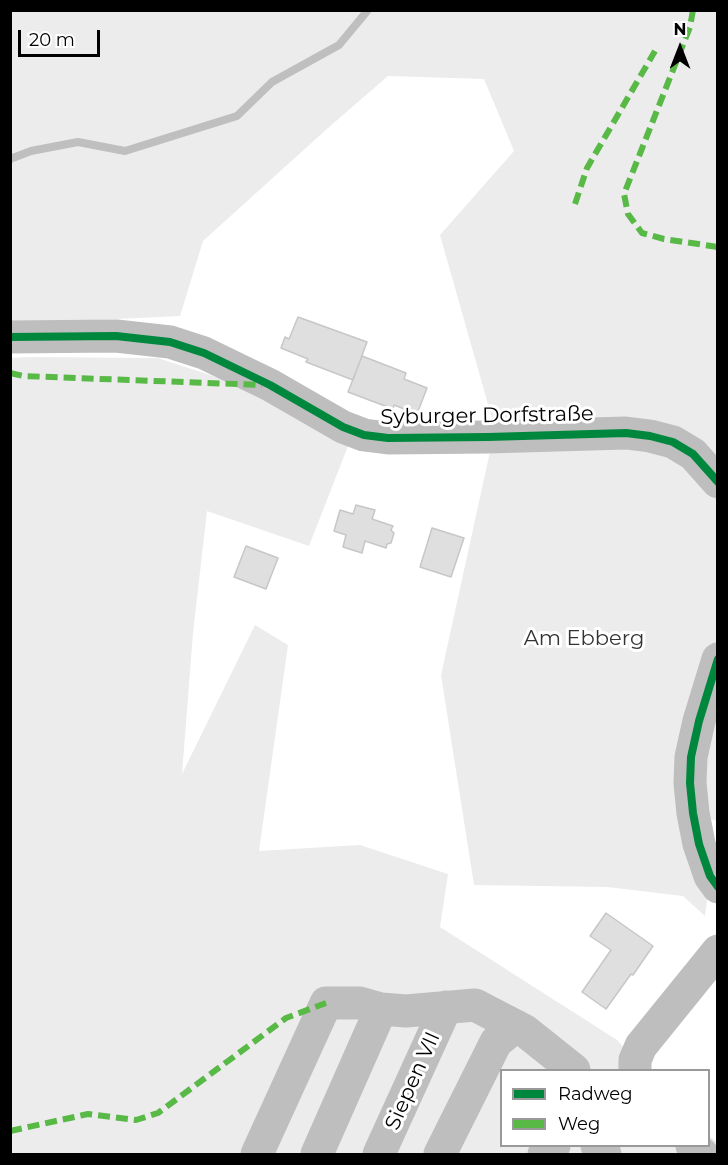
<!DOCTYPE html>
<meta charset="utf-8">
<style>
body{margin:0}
#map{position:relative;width:728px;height:1165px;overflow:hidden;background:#fff;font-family:Montserrat,sans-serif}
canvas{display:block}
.frame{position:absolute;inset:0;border:12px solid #000;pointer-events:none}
.legend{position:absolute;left:500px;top:1069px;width:210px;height:78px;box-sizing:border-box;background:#fff;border:2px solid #999;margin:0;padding:8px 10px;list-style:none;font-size:18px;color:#000}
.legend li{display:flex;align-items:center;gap:12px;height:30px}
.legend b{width:30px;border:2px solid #999}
.north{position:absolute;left:650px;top:18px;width:60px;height:60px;-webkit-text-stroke:4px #fff;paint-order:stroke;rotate:0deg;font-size:16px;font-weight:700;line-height:24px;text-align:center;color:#000}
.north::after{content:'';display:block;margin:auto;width:21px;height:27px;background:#000;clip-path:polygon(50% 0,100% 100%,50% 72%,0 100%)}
.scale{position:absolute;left:18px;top:30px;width:82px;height:27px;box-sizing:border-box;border:3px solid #000;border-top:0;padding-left:8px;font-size:18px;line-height:21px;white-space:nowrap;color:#000;-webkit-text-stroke:4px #fff;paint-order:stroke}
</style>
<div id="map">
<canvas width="728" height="1165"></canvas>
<div class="frame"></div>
<ul class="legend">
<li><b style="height:8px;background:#00873e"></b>Radweg</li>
<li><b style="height:8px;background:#58b947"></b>Weg</li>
</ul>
<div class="north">N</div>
<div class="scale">20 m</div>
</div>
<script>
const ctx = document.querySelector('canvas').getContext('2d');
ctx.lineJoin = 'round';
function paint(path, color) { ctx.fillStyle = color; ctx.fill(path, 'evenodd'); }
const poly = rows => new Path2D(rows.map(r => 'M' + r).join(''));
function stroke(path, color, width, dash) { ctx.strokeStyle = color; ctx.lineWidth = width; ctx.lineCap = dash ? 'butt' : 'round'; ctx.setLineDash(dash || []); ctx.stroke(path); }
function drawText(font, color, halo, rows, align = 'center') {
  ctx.font = font + ' Montserrat,sans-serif'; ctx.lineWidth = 6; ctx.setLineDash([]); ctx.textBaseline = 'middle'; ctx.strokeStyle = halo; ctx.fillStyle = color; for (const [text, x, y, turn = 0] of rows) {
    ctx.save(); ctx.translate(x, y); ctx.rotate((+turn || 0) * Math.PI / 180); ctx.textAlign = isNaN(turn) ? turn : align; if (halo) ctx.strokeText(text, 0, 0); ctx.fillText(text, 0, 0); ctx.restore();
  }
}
paint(poly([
 [10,11,717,11,717,821,694,814,710,876,705,916,683,896,607,887,474,885,441,675,495,429,440,235,514,151,484,79,388,76,328,128,203,241,180,316,11,324],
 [27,357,158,358,277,397,350,441,309,546,207,511,193,633,182,774,255,625,288,645,259,851,360,845,448,874,440,927,617,1040,645,1070,502,1070,502,1146,708,1146,709,1136,717,1142,717,1154,11,1154,11,358]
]), '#ececec');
stroke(poly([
 [10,159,31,151,78,142,125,151,237,116,272,82,339,45,368,10]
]), '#bfbfbf', 8);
const building = poly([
 [298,317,367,342,353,380,306,362,308,359,281,348,285,337,289,339,298,317],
 [362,356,406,373,404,379,427,388,417,414,394,405,393,409,348,392,362,356],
 [356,505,375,510,372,519,393,526,391,530,394,533,391,543,387,544,386,548,365,541,362,553,343,547,346,535,334,531,340,510,353,514,356,505],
 [432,528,464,538,451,577,420,567,432,528],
 [246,546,278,558,266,589,234,577,246,546],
 [606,913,653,946,633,975,631,974,606,1009,582,992,611,950,590,936,606,913]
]);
paint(building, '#dfdfdf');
stroke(building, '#c7c7c7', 1.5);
stroke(poly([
 [10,337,116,336,170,342,204,353,270,385,343,427,364,435,388,438,488,437,626,433,650,436,673,442,693,454,718,482],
 [718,659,699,721,691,757,690,783,693,813,699,844,710,876,718,887],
 [635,1070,635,1060,641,1046,718,951],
 [597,1146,605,1154],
 [692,1146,702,1154],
 [257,1154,326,1003,360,1003,381,1009,406,1011,475,1005,525,1031,574,1070],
 [317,1154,381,1009],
 [379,1154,446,1007],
 [440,1154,496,1042,516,1026],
 [544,1154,554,1146]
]), '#bebebe', 33);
stroke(poly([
 [693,10,690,27,624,194,628,214,642,233,664,239,718,247],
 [575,204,587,168,655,51],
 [10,373,23,376,262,385],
 [10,1131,88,1114,136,1120,158,1113,286,1018,326,1003]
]), '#58b947', 6, [12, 6]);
stroke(poly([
 [10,337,116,336,170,342,204,353,270,385,343,427,364,435,388,438,488,437,626,433,650,436,673,442,693,454,718,482],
 [718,659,699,721,691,757,690,783,693,813,699,844,710,876,718,887]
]), '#00873e', 8);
drawText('21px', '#000', '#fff', [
 ["Syburger Dorfstraße",487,416,-1],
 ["Siepen VII",413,1081,-66]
]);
drawText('21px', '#333', '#fff', [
 ["Am Ebberg",584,639]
]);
</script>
